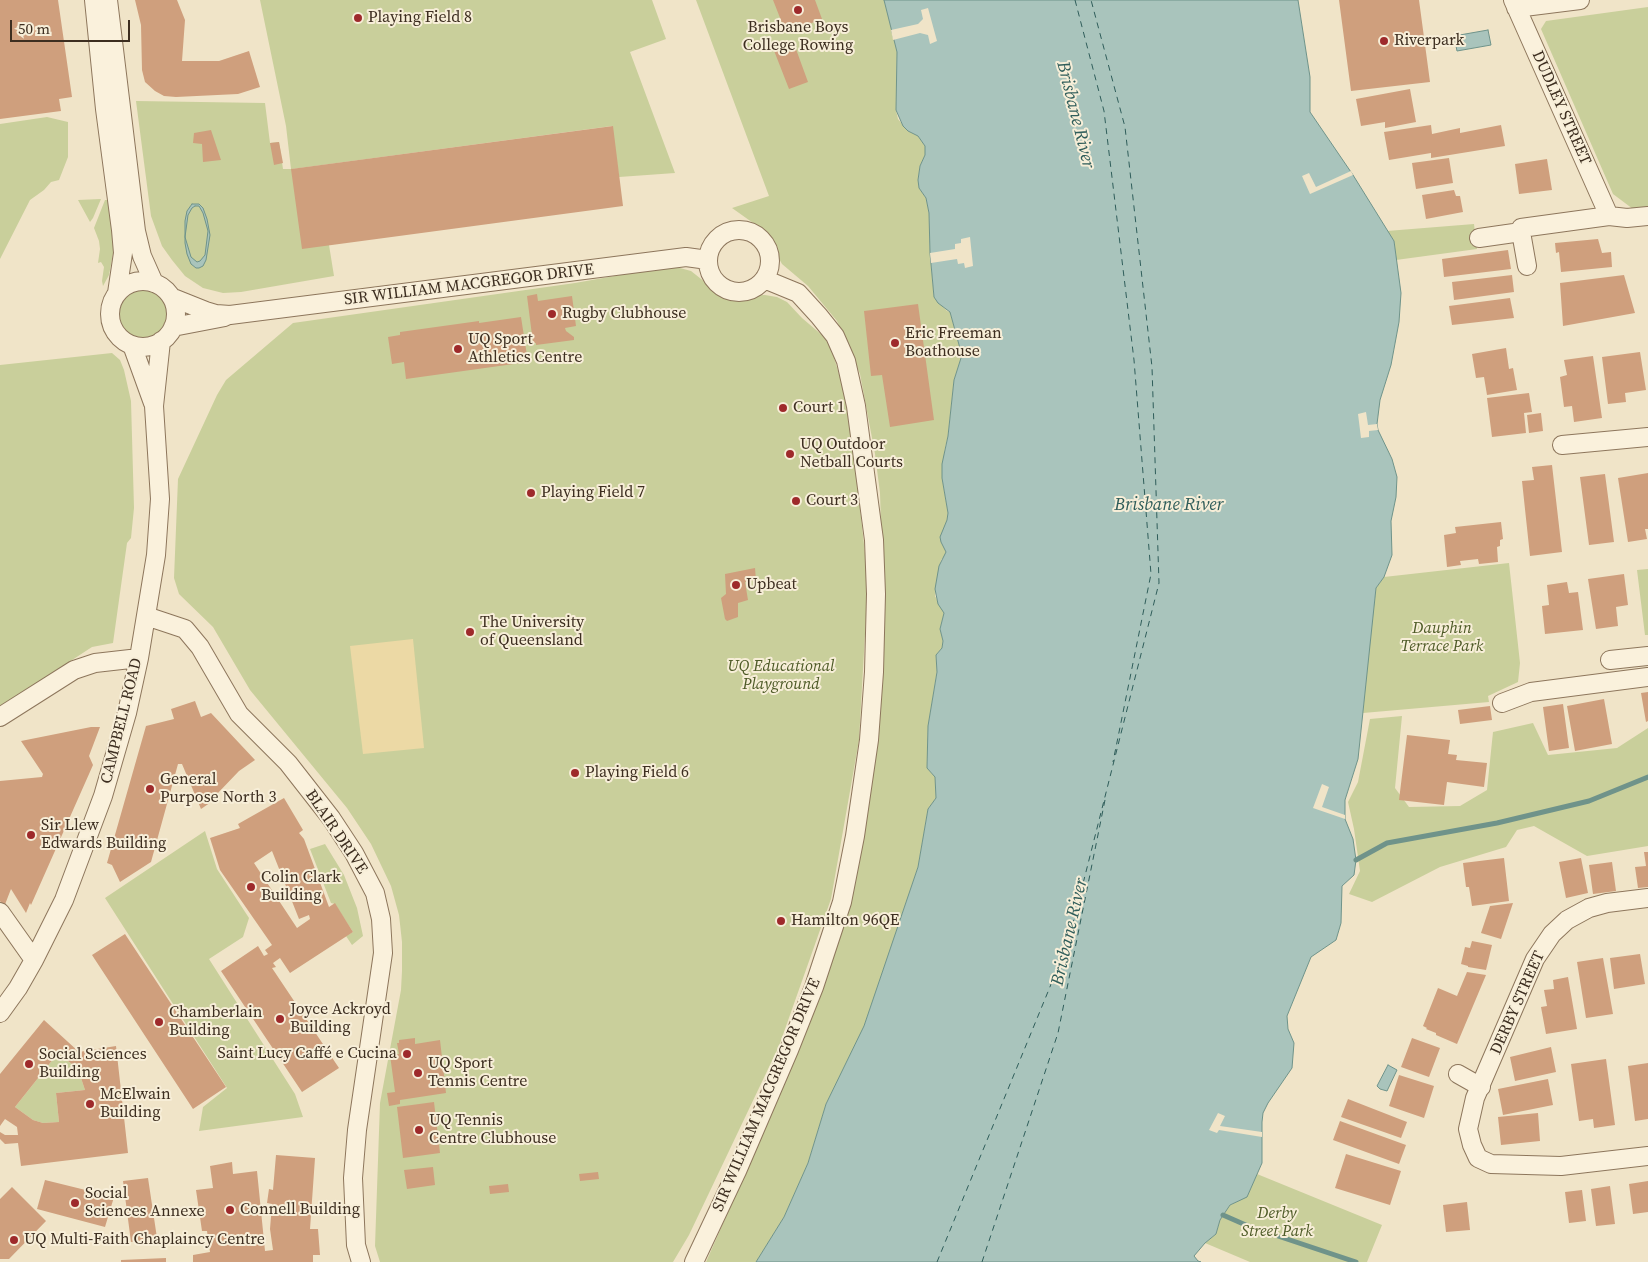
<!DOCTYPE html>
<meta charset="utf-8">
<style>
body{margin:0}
#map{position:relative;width:1648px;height:1262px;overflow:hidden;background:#f0e4c8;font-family:"Source Serif 4",serif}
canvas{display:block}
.scale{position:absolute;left:10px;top:20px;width:120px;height:22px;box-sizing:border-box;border:2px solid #3d2e20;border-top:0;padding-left:6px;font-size:15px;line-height:18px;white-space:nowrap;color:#3d2e20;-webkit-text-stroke:4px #f7eed8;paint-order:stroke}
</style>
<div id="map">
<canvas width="1648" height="1262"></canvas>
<div class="scale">50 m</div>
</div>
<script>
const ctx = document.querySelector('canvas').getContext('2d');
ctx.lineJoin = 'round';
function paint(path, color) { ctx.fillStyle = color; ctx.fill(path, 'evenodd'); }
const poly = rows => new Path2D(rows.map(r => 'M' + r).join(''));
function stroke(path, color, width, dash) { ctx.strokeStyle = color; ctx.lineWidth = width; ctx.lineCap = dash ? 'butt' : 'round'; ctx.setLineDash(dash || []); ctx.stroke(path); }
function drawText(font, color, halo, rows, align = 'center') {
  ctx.font = font + ' "Source Serif 4",serif'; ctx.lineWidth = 4; ctx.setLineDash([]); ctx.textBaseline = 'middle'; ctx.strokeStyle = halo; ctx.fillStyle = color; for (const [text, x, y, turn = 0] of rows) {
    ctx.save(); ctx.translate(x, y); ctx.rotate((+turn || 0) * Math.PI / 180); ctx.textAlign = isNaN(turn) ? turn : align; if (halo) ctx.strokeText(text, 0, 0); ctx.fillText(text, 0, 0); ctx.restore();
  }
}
paint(poly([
 [260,0,652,0,666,39,630,52,675,173,619,177,612,126,292,169,329,245,334,276,241,292,223,293,203,288,185,276,172,260,162,246,151,216,136,101,265,103,270,143,279,142,283,169,291,169,286,126],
 [696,0,884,0,897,52,896,110,898,119,908,131,918,136,925,146,925,155,920,166,918,180,919,188,926,198,929,213,930,253,934,297,947,311,950,312,961,352,961,358,954,380,948,436,945,448,942,478,948,513,947,520,941,542,946,552,945,556,941,560,935,596,944,613,940,629,943,641,942,648,936,655,937,671,928,726,927,768,935,777,936,798,928,809,918,867,864,1027,826,1104,808,1163,784,1217,756,1262,706,1262,759,1142,816,1006,856,872,877,744,884,615,880,493,875,454,860,374,837,321,808,286,782,264,763,230,732,208,769,196],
 [1648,7,1648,209,1638,210,1633,209,1613,194,1541,29,1546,21],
 [47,117,68,122,68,157,59,180,51,182,44,190,30,200,0,259,0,124],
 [101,199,93,218,90,222,78,200],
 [105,200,112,200,115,243,109,275,103,286,102,281,104,267,101,262,98,263,100,249,99,241,94,228],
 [1474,224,1477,249,1396,260,1394,241,1387,231],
 [660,268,680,268,691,271,720,294,728,296,765,295,777,297,787,302,802,318,829,341,849,407,868,581,859,740,831,899,779,1046,689,1235,673,1262,380,1262,375,1246,380,1103,401,990,402,971,402,942,399,915,391,886,371,844,347,808,250,690,213,627,179,594,174,578,178,479,217,395,226,380,293,323,575,283],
 '119 314a24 24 0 1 1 48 0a24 24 0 1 1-48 0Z',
 [112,353,120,360,124,370,131,401,134,508,131,538,127,543,113,643,92,647,0,707,0,365],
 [1509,563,1520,663,1518,682,1488,696,1489,702,1363,713,1367,659,1376,588,1384,577],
 [1648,569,1648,635,1645,635,1637,570],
 [1402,716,1395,788,1409,807,1460,806,1487,790,1493,732,1533,723,1548,755,1617,748,1648,728,1648,846,1587,856,1534,826,1517,830,1506,847,1440,867,1372,902,1349,894,1360,871,1354,829,1348,802,1358,782,1370,719],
 [205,831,217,869,249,918,243,937,209,959,295,1094,303,1117,199,1131,203,1107,227,1088,105,898],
 [325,844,344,875,357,908,363,936,352,945,346,936,353,932,335,904,331,903,310,849],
 [58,1053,73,1065,79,1072,85,1090,56,1093,59,1122,43,1123,33,1120,15,1107],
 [1257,1174,1382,1225,1367,1262,1250,1262,1205,1243,1216,1234,1220,1220,1230,1205,1247,1196]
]), '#c9cf9b');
paint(poly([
 [413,639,424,748,363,754,350,646]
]), '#ecd9a5');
const water = poly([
 [884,0,1298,0,1310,77,1310,112,1353,175,1394,241,1401,293,1399,322,1391,365,1380,400,1377,424,1378,430,1392,459,1397,477,1396,497,1391,521,1392,555,1384,577,1376,588,1358,759,1345,800,1345,819,1353,839,1356,860,1354,875,1342,886,1341,923,1336,940,1311,957,1287,1016,1288,1029,1294,1043,1292,1068,1268,1103,1263,1113,1262,1122,1262,1163,1247,1197,1230,1205,1220,1220,1216,1234,1205,1243,1194,1256,1198,1261,1201,1262,756,1262,784,1217,808,1163,826,1104,864,1026,918,867,928,809,936,798,935,777,927,768,928,726,937,672,936,655,942,648,943,641,940,629,944,613,938,604,935,589,939,566,946,552,941,542,940,537,947,520,948,513,942,478,942,464,948,436,954,380,961,358,961,352,950,312,938,303,934,297,930,253,929,213,926,198,919,188,918,180,920,166,925,155,925,146,918,136,908,131,903,126,896,110,897,52,884,0],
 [1488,30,1491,45,1457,51,1454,36,1488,30],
 [192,204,199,204,203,208,207,219,210,235,206,260,203,266,199,268,196,268,191,264,187,254,185,243,185,221,187,211,192,204],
 [195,206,199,206,203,213,208,231,205,255,200,261,197,262,191,257,185,237,188,215,192,208,195,206],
 [1388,1065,1397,1070,1387,1091,1380,1089,1377,1086,1388,1065]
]);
paint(water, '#a9c4bc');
stroke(water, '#6f938a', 1);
paint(poly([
 [928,8,937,41,930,44,928,35,920,33,893,40,891,30,918,24,923,19,921,10],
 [1351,171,1353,175,1310,194,1302,176,1309,173,1316,187],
 [970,237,973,266,965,268,964,263,958,264,957,259,931,263,930,253,955,249,955,244,961,243,961,239],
 [1366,412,1368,425,1377,424,1378,430,1369,431,1369,437,1361,438,1358,414],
 [1322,784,1329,787,1322,807,1345,815,1345,819,1313,808],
 [1218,1113,1225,1116,1220,1126,1262,1132,1262,1137,1219,1130,1217,1133,1209,1130]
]), '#f0e4c8');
stroke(poly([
 [1356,860,1387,843,1497,823,1589,801,1648,777],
 [1223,1215,1248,1226,1356,1262]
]), '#6f938a', 5);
stroke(poly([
 [1075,0,1104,111,1134,360,1151,574,1113,762],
 [937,1262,1068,943,1159,583,1152,367,1125,127,1091,0],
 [982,1262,1058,1033,1106,795]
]), '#2f5d5a', 1, [6, 5]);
paint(poly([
 [0,0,58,0,72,97,59,99,61,111,0,119],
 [135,0,177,0,185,20,182,61,219,61,249,51,260,87,238,94,176,97,164,96,155,91,145,82,142,70,141,25],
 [773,0,815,0,822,19,786,33],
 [1339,0,1419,0,1430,82,1351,91],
 [793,41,808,82,789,89,773,48],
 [1410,89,1416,122,1385,128,1385,122,1361,126,1356,99],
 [1431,125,1432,134,1460,128,1460,133,1501,125,1505,146,1431,158,1431,153,1389,160,1384,132],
 [613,126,623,206,302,249,291,169],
 [211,130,221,160,203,162,202,144,193,143,194,133],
 [279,142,283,163,274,165,270,143],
 [1449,158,1453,183,1416,189,1412,163],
 [1547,159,1552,190,1519,194,1515,164],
 [1454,190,1456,196,1460,196,1463,212,1426,219,1422,195],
 [1598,239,1602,253,1611,252,1612,267,1561,272,1559,252,1556,253,1555,243],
 [1508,250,1511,269,1444,277,1442,259],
 [1512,275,1514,292,1454,300,1452,282],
 [1624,275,1635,313,1563,326,1560,283],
 [537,294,538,301,572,296,576,326,565,328,566,331,574,337,574,340,536,345,536,343,533,343,527,296],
 [1510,298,1514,318,1452,325,1449,306],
 [918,304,934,420,890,427,882,375,871,376,864,311],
 [521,317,528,362,406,379,404,362,392,364,388,337,400,335,400,332,479,321,479,323],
 [1506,348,1509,369,1513,368,1517,390,1487,395,1484,377,1476,378,1472,354],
 [1640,352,1646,390,1625,393,1626,402,1608,404,1602,357],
 [1593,356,1602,418,1574,422,1572,406,1564,407,1560,377,1567,375,1564,360],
 [1529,393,1532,412,1524,413,1526,433,1492,437,1487,398],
 [1541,413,1543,431,1529,433,1527,415],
 [1552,465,1562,552,1530,556,1522,481,1534,480,1532,467],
 [1648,473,1648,529,1645,529,1647,539,1628,542,1618,478],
 [1605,474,1614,542,1589,545,1580,477],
 [1501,522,1503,539,1500,540,1500,546,1497,547,1498,562,1479,564,1478,559,1460,561,1461,565,1447,567,1444,535,1456,533,1455,527],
 [755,568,756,580,745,582,748,600,738,603,738,617,727,621,725,619,721,598,726,594,725,574],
 [1624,574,1628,605,1616,607,1618,626,1596,629,1588,579],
 [1567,582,1569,593,1578,592,1583,630,1545,634,1542,606,1549,605,1547,585],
 [1648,692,1648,721,1646,722,1641,693],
 [1604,699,1612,744,1575,751,1567,706],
 [195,701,201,717,211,713,255,760,239,771,217,794,217,798,201,809,182,764,178,764,151,862,120,882,112,865,107,863,146,726,174,719,171,709],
 [1563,704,1569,748,1549,751,1543,707],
 [1490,706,1492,720,1460,724,1458,710],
 [91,727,100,727,89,756,93,765,31,905,30,903,26,913,11,889,4,907,0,901,0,781,42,777,43,774,21,741],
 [1407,735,1450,740,1448,754,1457,755,1456,760,1487,763,1484,787,1447,782,1444,805,1399,800],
 [284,798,303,830,299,833,304,839,329,907,335,903,353,932,290,973,280,958,273,963,276,967,272,968,339,1068,302,1092,221,971,258,946,264,956,268,954,265,950,272,945,220,870,210,838,240,828,238,824],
 [272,851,299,919,309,915,310,919,297,928,254,863],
 [1644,852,1648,852,1648,887,1638,888,1635,867,1646,866],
 [1504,858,1509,901,1472,906,1469,887,1466,887,1463,863],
 [1581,858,1588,893,1566,898,1559,862],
 [1612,862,1616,891,1593,894,1589,865],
 [1513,903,1501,939,1481,933,1490,906],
 [125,934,226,1087,193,1109,92,955],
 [1472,941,1492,945,1486,970,1468,967,1468,966,1461,964,1465,947,1470,948],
 [1640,954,1645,984,1614,989,1610,958],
 [1603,958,1613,1014,1586,1018,1577,962],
 [1467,972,1486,975,1457,1044,1436,1035,1436,1033,1426,1029,1427,1028,1423,1026,1438,988,1457,996],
 [1568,977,1577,1029,1546,1034,1541,1007,1547,1006,1544,990,1554,989,1553,980],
 [44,1020,79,1052,116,1046,128,1153,21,1166,18,1143,5,1144,0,1139,0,1132,5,1135,18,1135,17,1127,5,1119,0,1126,0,1074],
 [58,1053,73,1065,79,1072,85,1090,56,1093,59,1122,43,1123,33,1120,15,1107],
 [415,1038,415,1044,440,1040,446,1093,400,1100,400,1104,389,1106,387,1093,395,1092,390,1055,399,1054,397,1043,399,1043,399,1040],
 [1412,1038,1440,1048,1429,1077,1401,1067],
 [1551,1047,1556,1072,1515,1081,1510,1057],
 [1606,1059,1615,1125,1594,1128,1593,1119,1579,1121,1571,1064],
 [1648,1063,1648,1119,1635,1121,1628,1066],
 [1399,1075,1434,1086,1424,1118,1389,1106],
 [1548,1079,1553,1105,1503,1115,1498,1089],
 [1348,1099,1407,1122,1401,1138,1341,1117],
 [434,1102,440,1153,403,1158,397,1107],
 [1538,1113,1540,1141,1501,1145,1498,1117],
 [1340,1121,1406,1145,1399,1164,1333,1140],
 [1346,1154,1401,1171,1390,1205,1335,1188],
 [276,1155,315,1158,310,1229,318,1229,320,1255,313,1255,313,1262,193,1262,193,1255,210,1252,207,1231,202,1231,196,1190,213,1188,210,1166,232,1162,233,1174,257,1171,265,1251,273,1250,270,1229,272,1204,267,1203,269,1189,273,1190],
 [433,1167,435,1185,407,1189,404,1170],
 [598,1172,599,1179,580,1181,579,1174],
 [148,1178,157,1238,131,1242,123,1181],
 [45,1180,114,1197,105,1227,37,1209],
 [1648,1181,1648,1212,1633,1214,1629,1184],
 [508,1184,509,1192,490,1194,489,1186],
 [1610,1186,1615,1224,1596,1226,1591,1189],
 [12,1187,46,1221,9,1259,0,1259,0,1199],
 [1582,1190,1586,1221,1569,1223,1565,1192],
 [1467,1202,1470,1230,1446,1232,1443,1205],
 [166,1258,166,1262,121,1262,121,1260]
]), '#cf9f7d');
const minor = poly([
 [94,0,105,109,121,230,123,253,117,293],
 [108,0,136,231,142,256,154,283],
 [1513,0,1609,216],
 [1516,8,1580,0],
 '708 261a31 31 0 1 1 62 0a31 31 0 1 1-62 0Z',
 [1521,232,1527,266],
 [1479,238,1521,232,1521,228,1609,216,1627,218,1648,216],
 '110 314a33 33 0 1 1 66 0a33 33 0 1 1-66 0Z',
 [171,297,206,311,216,314,230,315,686,257,708,260],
 [173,327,225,317],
 [132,345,153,403],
 [1562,445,1648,437],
 [146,616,185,629,200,647,239,714,288,763,331,818,354,853,375,893,381,919,383,953,357,1130,353,1178,356,1245,361,1262],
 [1610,660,1648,656],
 [1502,703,1531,692,1648,677],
 [0,717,74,670,95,663,139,658],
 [1648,898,1607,903,1589,908,1567,920,1552,934,1535,959,1475,1098,1468,1129,1472,1145,1478,1158,1491,1164,1561,1166,1648,1156],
 [0,912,34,960],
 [0,1013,18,988,34,960,64,900,103,796,127,713,139,658,156,555,160,499,154,406,161,341],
 [1458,1074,1481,1087],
 [694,1262,737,1171,789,1050,814,987,842,902,855,836,869,740,874,672,876,594,874,540,856,406,846,361,835,336,819,316,798,293,764,279]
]);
stroke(minor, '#8d765c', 20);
stroke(minor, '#faf1dc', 18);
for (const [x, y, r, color] of [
 [798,10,5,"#9e2a2b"],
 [358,18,5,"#9e2a2b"],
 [1384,41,5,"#9e2a2b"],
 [552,314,5,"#9e2a2b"],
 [895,343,5,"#9e2a2b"],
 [458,349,5,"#9e2a2b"],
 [783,408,5,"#9e2a2b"],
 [790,454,5,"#9e2a2b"],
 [531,493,5,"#9e2a2b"],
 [796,501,5,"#9e2a2b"],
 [736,585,5,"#9e2a2b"],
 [470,632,5,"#9e2a2b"],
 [575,773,5,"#9e2a2b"],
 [150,789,5,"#9e2a2b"],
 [31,835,5,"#9e2a2b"],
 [251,887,5,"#9e2a2b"],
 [781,921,5,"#9e2a2b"],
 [280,1019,5,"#9e2a2b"],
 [159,1022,5,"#9e2a2b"],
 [407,1054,5,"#9e2a2b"],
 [29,1064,5,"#9e2a2b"],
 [418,1073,5,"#9e2a2b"],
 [90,1104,5,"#9e2a2b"],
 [419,1130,5,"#9e2a2b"],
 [75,1203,5,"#9e2a2b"],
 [230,1210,5,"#9e2a2b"],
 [14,1240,5,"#9e2a2b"]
]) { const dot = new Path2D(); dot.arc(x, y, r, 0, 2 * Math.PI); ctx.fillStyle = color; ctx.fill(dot); stroke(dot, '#f7eed8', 2); }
drawText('16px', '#3d2e20', '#f7eed8', [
 ["Playing Field 8",368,18],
 ["Brisbane Boys",798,28,"center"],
 ["College Rowing",798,46,"center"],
 ["Riverpark",1394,41],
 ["Rugby Clubhouse",562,314],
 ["Eric Freeman",905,334],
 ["Boathouse",905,352],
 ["UQ Sport",468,340],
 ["Athletics Centre",468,358],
 ["Court 1",793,408],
 ["UQ Outdoor",800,445],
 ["Netball Courts",800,463],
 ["Playing Field 7",541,493],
 ["Court 3",806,501],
 ["Upbeat",746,585],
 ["The University",480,623],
 ["of Queensland",480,641],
 ["Playing Field 6",585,773],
 ["General",160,780],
 ["Purpose North 3",160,798],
 ["Sir Llew",41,826],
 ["Edwards Building",41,844],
 ["Colin Clark",261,878],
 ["Building",261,896],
 ["Hamilton 96QE",791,921],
 ["Joyce Ackroyd",290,1010],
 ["Building",290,1028],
 ["Chamberlain",169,1013],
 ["Building",169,1031],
 ["Saint Lucy Caffé e Cucina",397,1054,"right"],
 ["Social Sciences",39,1055],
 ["Building",39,1073],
 ["UQ Sport",428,1064],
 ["Tennis Centre",428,1082],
 ["McElwain",100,1095],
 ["Building",100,1113],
 ["UQ Tennis",429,1121],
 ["Centre Clubhouse",429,1139],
 ["Social",85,1194],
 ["Sciences Annexe",85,1212],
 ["Connell Building",240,1210],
 ["UQ Multi-Faith Chaplaincy Centre",24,1240]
], 'left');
drawText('16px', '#3d2e20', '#f7eed8', [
 ["DUDLEY STREET",1561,108,66],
 ["SIR WILLIAM MACGREGOR DRIVE",469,285,-7],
 ["CAMPBELL ROAD",122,721,-76],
 ["BLAIR DRIVE",336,832,56],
 ["DERBY STREET",1518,1003,-66],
 ["SIR WILLIAM MACGREGOR DRIVE",767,1095,-67]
]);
drawText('italic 16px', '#4d5a26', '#f7eed8', [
 ["Dauphin",1442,629],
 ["Terrace Park",1442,647],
 ["UQ Educational",781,667],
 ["Playground",781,685],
 ["Derby",1277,1214],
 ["Street Park",1277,1232]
]);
drawText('italic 18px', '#2f5d5a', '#f7eed8', [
 ["Brisbane River",1075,115,76],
 ["Brisbane River",1169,505],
 ["Brisbane River",1070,932,-77]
]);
</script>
